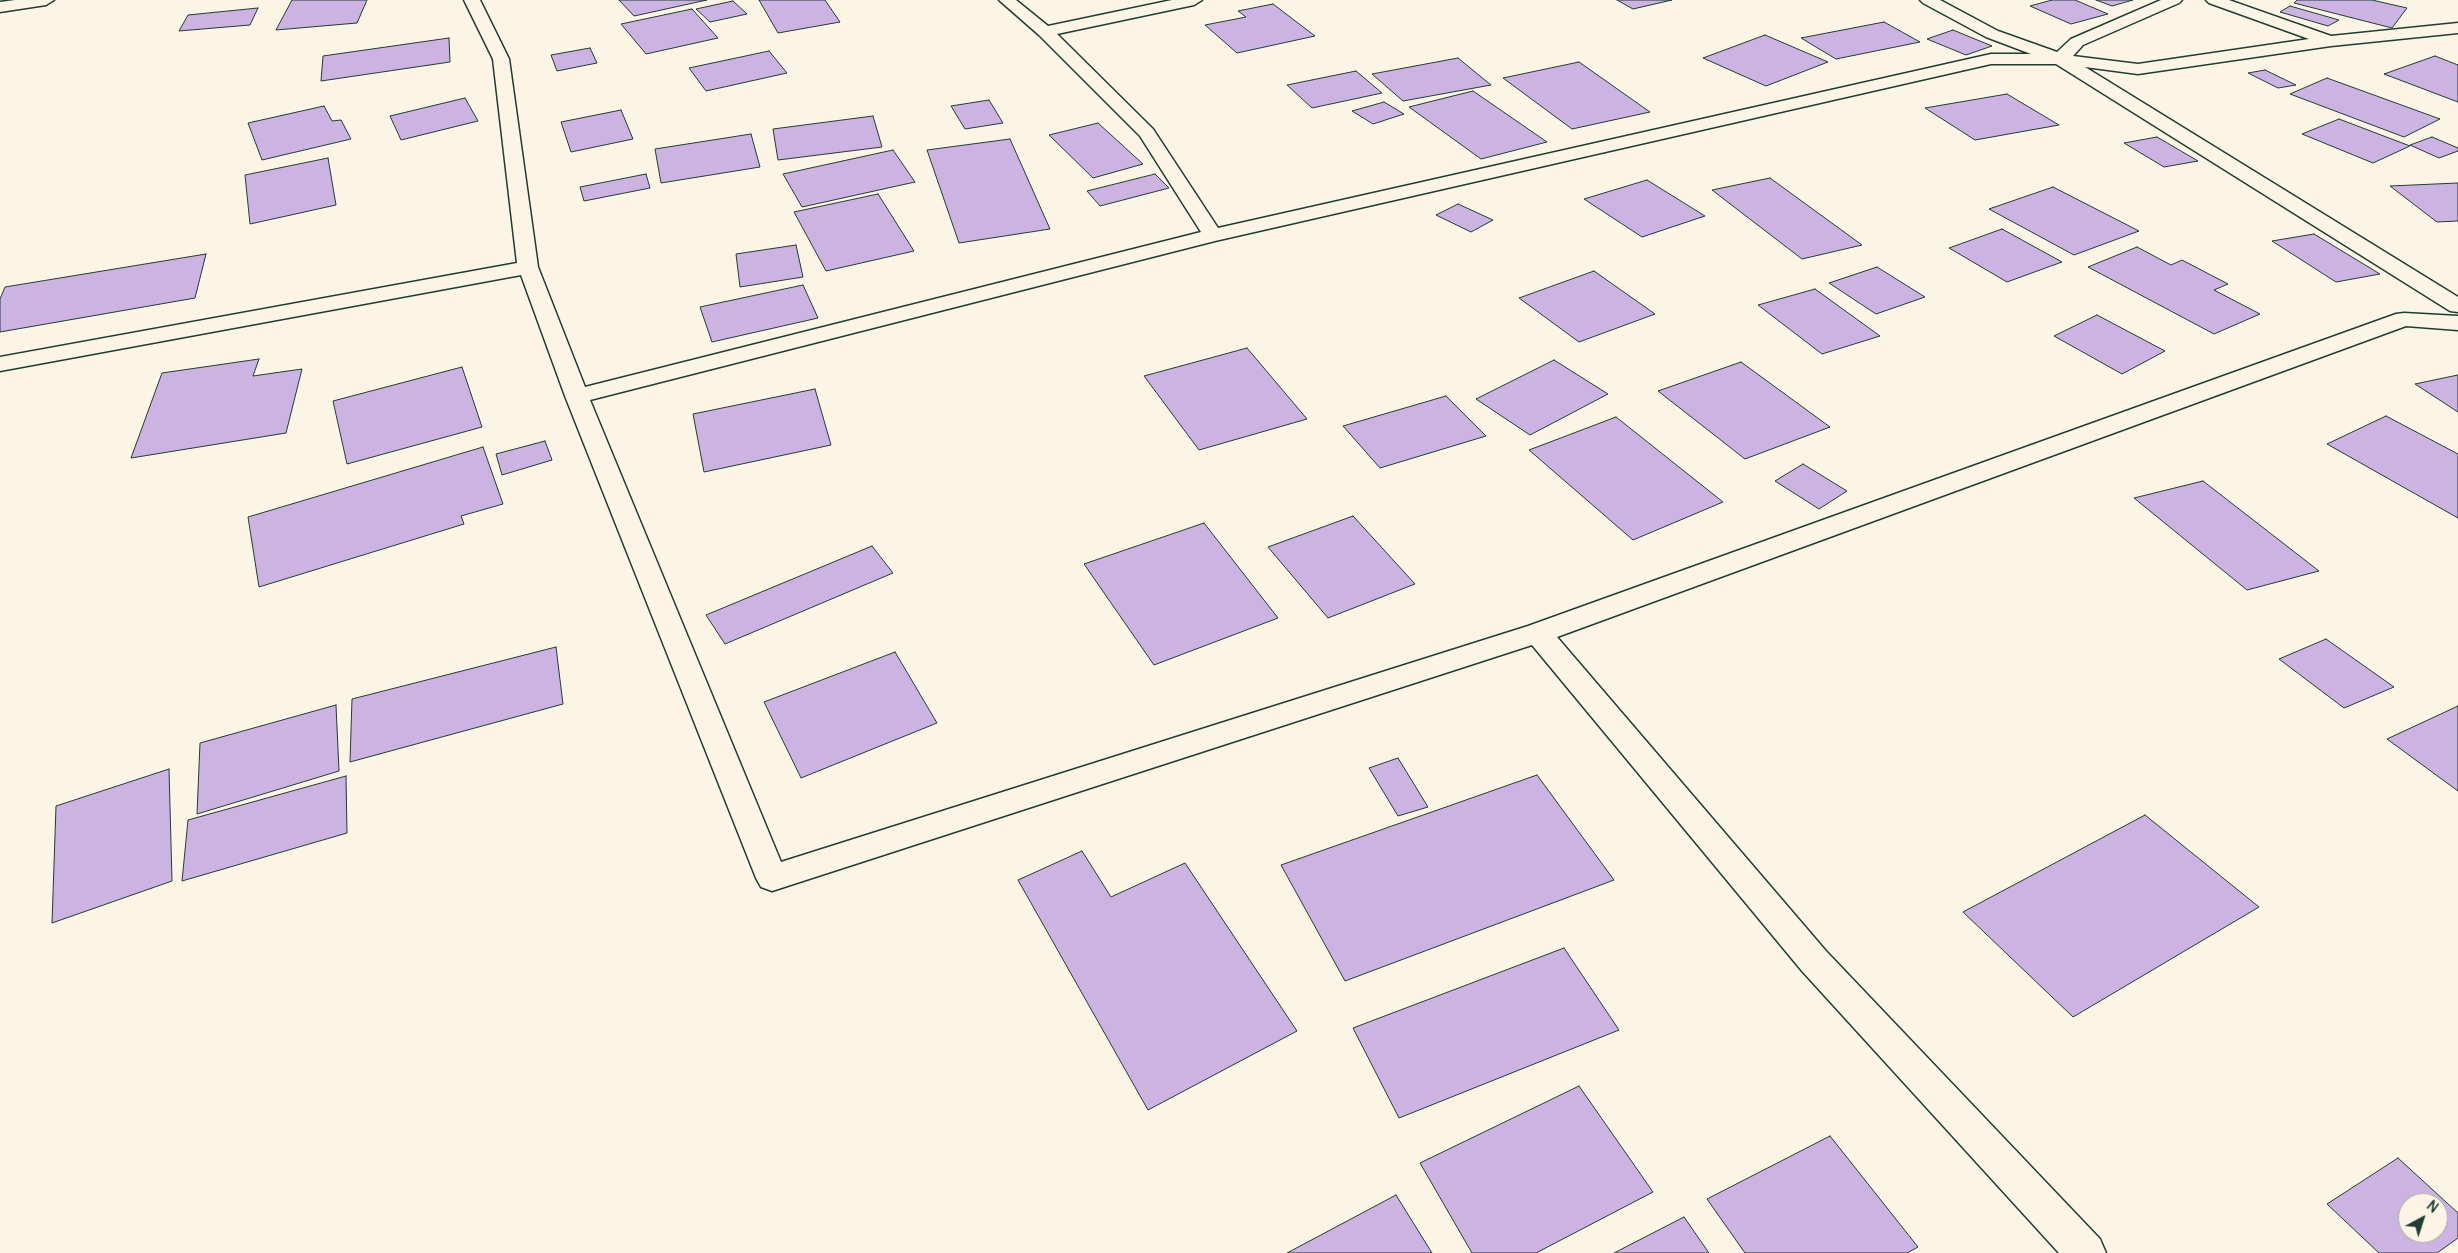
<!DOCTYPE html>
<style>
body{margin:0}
#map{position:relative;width:2458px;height:1253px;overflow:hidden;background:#fcf5e5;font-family:Pangolin,sans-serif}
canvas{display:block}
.north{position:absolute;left:2398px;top:1193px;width:50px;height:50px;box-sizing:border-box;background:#fcf5e5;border:1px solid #a4ab9e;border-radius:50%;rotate:40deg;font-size:14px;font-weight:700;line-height:20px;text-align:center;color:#1f3d34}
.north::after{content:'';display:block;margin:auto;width:18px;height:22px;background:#1f3d34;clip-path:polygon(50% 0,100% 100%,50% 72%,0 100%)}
</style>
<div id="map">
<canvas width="2458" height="1253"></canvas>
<div class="north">N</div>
</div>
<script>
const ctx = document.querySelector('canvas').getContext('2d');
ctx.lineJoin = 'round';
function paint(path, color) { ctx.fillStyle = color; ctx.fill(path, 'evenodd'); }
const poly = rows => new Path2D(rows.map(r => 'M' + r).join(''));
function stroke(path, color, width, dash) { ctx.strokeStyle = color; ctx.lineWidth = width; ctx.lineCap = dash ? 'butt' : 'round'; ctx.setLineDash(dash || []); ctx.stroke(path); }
const building = poly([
 [292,0,367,0,357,23,276,30,292,0],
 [619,0,707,0,634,16,619,0],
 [759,0,825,0,840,22,778,33,759,0],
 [1617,0,1672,0,1633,9,1617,0],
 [2052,0,2075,0,2108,14,2071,24,2030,6,2052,0],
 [2096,0,2133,0,2112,6,2096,0],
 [2297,0,2372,0,2407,8,2392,28,2294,3,2297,0],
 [733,1,747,14,710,22,696,9,733,1],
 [1273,4,1315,36,1237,53,1205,25,1246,17,1238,11,1273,4],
 [2290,6,2339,20,2328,26,2280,12,2290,6],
 [258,8,250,25,179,31,188,15,258,8],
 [692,9,718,38,646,54,621,24,692,9],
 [1884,22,1920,42,1836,59,1801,38,1884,22],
 [1953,30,1992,46,1966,55,1927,39,1953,30],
 [1765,35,1828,62,1766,86,1703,58,1765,35],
 [449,38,450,62,321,81,323,56,449,38],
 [590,48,597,63,557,71,551,55,590,48],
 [769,51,787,73,706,91,689,68,769,51],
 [2435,56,2458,65,2458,102,2384,74,2435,56],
 [1458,58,1491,85,1403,101,1372,74,1458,58],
 [1579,62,1650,112,1572,129,1503,78,1579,62],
 [2265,70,2296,85,2278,88,2248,73,2265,70],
 [1356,71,1382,93,1312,108,1287,85,1356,71],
 [2327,78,2440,119,2404,137,2290,94,2327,78],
 [1473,91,1547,142,1481,159,1409,107,1473,91],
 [2007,94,2059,125,1975,140,1925,108,2007,94],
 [465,98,478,121,401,140,390,116,465,98],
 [989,100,1003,123,965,129,951,106,989,100],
 [1384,102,1404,114,1373,124,1352,111,1384,102],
 [324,106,332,121,341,120,351,139,262,160,248,123,324,106],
 [621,110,633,139,571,152,561,122,621,110],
 [873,116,882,147,778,160,773,129,873,116],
 [2339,119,2410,146,2373,163,2302,134,2339,119],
 [1098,123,1143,164,1093,178,1049,135,1098,123],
 [751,134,760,167,661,183,655,149,751,134],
 [2157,137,2198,161,2164,167,2124,143,2157,137],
 [2432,137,2458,148,2458,151,2439,158,2410,145,2432,137],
 [1010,139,1050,229,959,243,927,150,1010,139],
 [893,150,915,182,802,207,783,174,893,150],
 [328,158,336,205,250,224,245,175,328,158],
 [646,174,650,188,584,201,580,187,646,174],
 [1155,174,1169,188,1100,206,1087,191,1155,174],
 [1770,178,1862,245,1802,259,1712,190,1770,178],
 [1647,180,1705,216,1642,237,1584,199,1647,180],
 [2458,183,2458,221,2437,222,2390,186,2458,183],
 [2053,187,2139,231,2074,255,1989,209,2053,187],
 [878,194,914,251,826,271,794,212,878,194],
 [1458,204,1493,220,1471,232,1436,215,1458,204],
 [2002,229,2062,262,2007,282,1949,248,2002,229],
 [2314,234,2380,274,2336,282,2272,241,2314,234],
 [796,245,803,277,740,287,736,254,796,245],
 [2137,247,2171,265,2182,260,2228,284,2214,290,2260,314,2214,334,2088,267,2137,247],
 [206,254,195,298,0,332,0,299,5,287,206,254],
 [1877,267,1925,297,1876,314,1829,283,1877,267],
 [1594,271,1655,314,1579,342,1519,298,1594,271],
 [803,285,818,318,712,342,700,307,803,285],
 [1815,289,1880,336,1822,354,1758,305,1815,289],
 [2097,315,2165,351,2122,374,2054,336,2097,315],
 [1247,348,1307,419,1199,450,1144,376,1247,348],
 [259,359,253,376,302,369,286,433,131,458,162,373,259,359],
 [1554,360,1608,394,1530,435,1476,399,1554,360],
 [1741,362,1830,427,1745,459,1658,391,1741,362],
 [462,367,482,427,347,464,333,401,462,367],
 [2458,375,2458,412,2415,384,2458,375],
 [815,389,831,445,704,472,693,414,815,389],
 [1446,396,1486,436,1380,468,1343,426,1446,396],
 [2386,416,2458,454,2458,518,2327,444,2386,416],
 [1616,417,1723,502,1633,540,1529,450,1616,417],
 [545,441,552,460,502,475,496,454,545,441],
 [483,447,503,504,461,516,464,524,259,587,248,517,483,447],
 [1803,464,1847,491,1819,509,1775,481,1803,464],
 [2203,481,2319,571,2247,590,2134,498,2203,481],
 [1353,516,1415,584,1328,618,1268,547,1353,516],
 [1204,523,1278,618,1154,665,1084,564,1204,523],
 [872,546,893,573,725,644,706,615,872,546],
 [2326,639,2394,687,2344,708,2279,659,2326,639],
 [556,647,563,704,350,762,352,699,556,647],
 [895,652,937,723,801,778,764,702,895,652],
 [336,705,339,771,197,814,200,743,336,705],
 [2458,706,2458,791,2387,739,2458,706],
 [1398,758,1428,807,1398,816,1369,768,1398,758],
 [169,769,172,881,52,923,56,806,169,769],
 [1537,775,1614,880,1345,981,1281,865,1537,775],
 [346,776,347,833,182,881,188,820,346,776],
 [2145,815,2259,907,2073,1017,1963,912,2145,815],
 [1082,851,1111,897,1185,863,1297,1031,1148,1110,1018,880,1082,851],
 [1564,948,1619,1030,1399,1118,1353,1028,1564,948],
 [1579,1086,1653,1192,1536,1253,1472,1253,1420,1163,1579,1086],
 [1830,1136,1918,1247,1907,1253,1745,1253,1707,1199,1830,1136],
 [2398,1158,2458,1213,2458,1238,2437,1253,2379,1253,2327,1204,2398,1158],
 [2408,1203,2438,1203,2438,1233,2408,1233,2408,1203],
 [1396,1195,1432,1253,1287,1253,1396,1195],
 [1684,1217,1709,1253,1614,1253,1684,1217]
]);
paint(building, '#ccb3e2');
stroke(building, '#1f3d34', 1);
const minor = poly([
 [15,0,54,0,46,5,0,12,0,2,15,0],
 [464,0,480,0,509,59,538,267,585,387,1201,232,1140,136,1039,35,999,0,1016,0,1048,26,1172,0,1202,0,1194,5,1057,34,1153,129,1218,228,1991,54,2031,54,1986,37,1923,3,1920,0,1940,0,1998,31,2057,52,2071,39,2161,0,2182,0,2179,3,2083,45,2073,56,2138,64,2309,39,2209,3,2206,0,2229,0,2331,36,2458,23,2458,33,2331,46,2138,74,2085,67,2458,297,2458,312,2450,311,2056,64,1991,64,1215,241,590,400,781,862,1528,626,2396,314,2404,313,2458,316,2458,330,2406,326,1557,637,1826,951,2100,1239,2106,1253,2059,1253,1802,971,1532,645,772,891,761,887,756,878,565,396,521,275,0,371,0,357,517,263,493,59,464,0]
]);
stroke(minor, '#1f3d34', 3);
paint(minor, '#fcf5e5');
</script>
